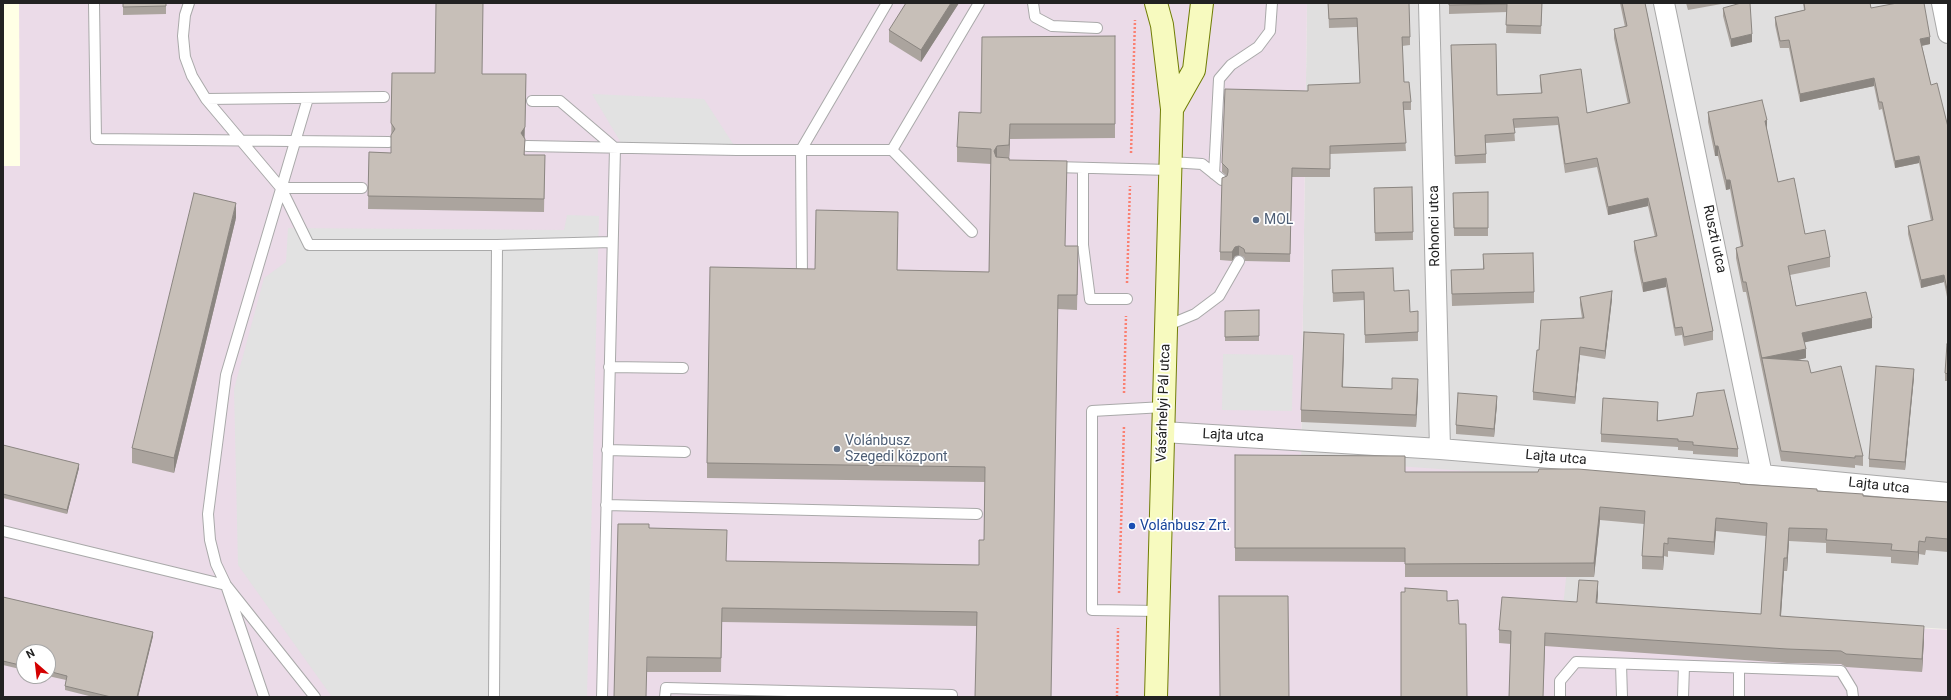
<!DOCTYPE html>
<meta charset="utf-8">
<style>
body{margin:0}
#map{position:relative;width:1951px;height:700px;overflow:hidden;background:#f2efe9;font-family:Roboto,sans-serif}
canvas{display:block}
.frame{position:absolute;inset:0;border:4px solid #222;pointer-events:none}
.north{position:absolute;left:16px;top:644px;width:40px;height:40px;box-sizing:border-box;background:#fff;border:1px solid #a7a7a7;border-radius:50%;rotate:332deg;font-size:11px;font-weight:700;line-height:16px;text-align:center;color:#222}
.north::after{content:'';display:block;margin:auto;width:14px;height:18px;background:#d40000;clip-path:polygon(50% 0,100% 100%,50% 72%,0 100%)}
</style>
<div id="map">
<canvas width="1951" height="700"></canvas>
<div class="frame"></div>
<div class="north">N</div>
</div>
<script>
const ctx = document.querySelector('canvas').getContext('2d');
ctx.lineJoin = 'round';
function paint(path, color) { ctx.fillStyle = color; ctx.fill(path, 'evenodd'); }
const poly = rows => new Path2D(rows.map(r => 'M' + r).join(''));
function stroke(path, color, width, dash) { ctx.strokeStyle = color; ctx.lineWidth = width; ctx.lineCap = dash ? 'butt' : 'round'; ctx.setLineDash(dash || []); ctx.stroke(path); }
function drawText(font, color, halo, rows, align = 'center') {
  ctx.font = font + ' Roboto,sans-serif'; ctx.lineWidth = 3.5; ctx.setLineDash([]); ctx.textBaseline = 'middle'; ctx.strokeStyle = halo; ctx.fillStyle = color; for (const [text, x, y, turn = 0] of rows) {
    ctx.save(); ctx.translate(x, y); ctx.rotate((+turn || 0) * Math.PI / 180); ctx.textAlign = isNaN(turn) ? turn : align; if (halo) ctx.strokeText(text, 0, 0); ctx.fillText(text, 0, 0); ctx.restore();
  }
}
paint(poly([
 [1307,3,1948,3,1948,629,1563,606,1301,459]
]), '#e0dfdf');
paint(poly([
 [3,3,1307,3,1301,459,1577,479,1563,606,1948,630,1948,697,3,697],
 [24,652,48,652,48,676,24,676]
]), '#ebdbe8');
paint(poly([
 [3,3,19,3,20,166,3,166]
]), '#ffffe5');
paint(poly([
 [592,94,704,99,737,150,624,148],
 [567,215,599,216,587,697,332,697,238,565,234,389,264,278,286,262,288,228,564,230],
 [1223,354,1293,355,1292,411,1222,410]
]), '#e2e2e2');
const service = poly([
 [94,3,96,139,389,142],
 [189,3,185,15,183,36,185,57,192,76,206,99,281,188,309,245,497,245,612,242],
 [1033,3,1035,17,1052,26,1097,28],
 [308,98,226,375,208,514,210,540,216,564,226,585,315,697],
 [206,99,384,97],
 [532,101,560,101,615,148,602,697],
 [527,146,737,150,892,150,972,232],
 [892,150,979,3],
 [1171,162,1202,164,1222,180],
 [1054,167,1170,170],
 [1083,168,1083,245,1090,299,1127,299],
 [1214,174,1219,79,1231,65,1258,47,1270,31,1272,3],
 [281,188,362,188],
 [802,277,801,150,887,3],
 [1166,326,1195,314,1219,296,1239,261],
 [609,367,683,368],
 [607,450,685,452],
 [606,505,977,514],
 [3,531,226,585,264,697],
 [1158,611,1092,610,1092,411,1164,407],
 [1621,664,1622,697],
 [494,697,497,245],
 [665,697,666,688,952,695],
 [1560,697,1560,681,1576,662,1841,671,1852,689,1853,697],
 [1683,697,1684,666],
 [1739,697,1739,668]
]);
const minor = poly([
 [1429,3,1440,449],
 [1664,3,1762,475],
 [1942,3,1948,33],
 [1163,432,1440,449,1762,475,1948,493]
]);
const secondary = poly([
 [1172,109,1194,70,1202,3],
 [1156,697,1172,109,1162,25,1156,3]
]);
stroke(service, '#a9a9a9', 12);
stroke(minor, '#a9a9a9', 22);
stroke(secondary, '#707d05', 24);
stroke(poly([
 [1131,153,1135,20],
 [1127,283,1130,186],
 [1124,393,1126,316],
 [1119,593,1124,426],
 [1117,697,1118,628]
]), '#fa8072', 2.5, [2, 2]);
stroke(service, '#fff', 10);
stroke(minor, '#fff', 20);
stroke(secondary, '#f7fabf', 22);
paint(poly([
 [123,3,166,3,166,14,123,15],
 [959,3,921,62,889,42,889,30],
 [1328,3,1410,37,1410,45,1402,46,1404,82,1411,102,1411,110,1403,110,1406,151,1330,154,1330,177,1292,177,1290,262,1245,261,1244,257,1239,255,1235,256,1232,261,1220,260,1220,252,1227,176,1222,172,1222,163,1308,91,1360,83,1357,27,1329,28],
 [1449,3,1542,3,1541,34,1506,33,1507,12,1449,14],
 [1620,3,1645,3,1713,331,1713,340,1684,346,1682,335,1675,336,1666,287,1643,292,1634,250,1634,241,1655,237,1648,206,1608,215,1597,167,1565,173,1558,125,1514,128,1515,141,1486,143,1486,163,1455,164,1451,53,1497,95,1541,93,1540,83,1540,75,1587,113,1628,104,1614,38,1614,29,1625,27],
 [1686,3,1727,3,1688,10],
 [1803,3,1870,3,1871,8,1930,44,1922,46,1931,85,1948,127,1948,302,1944,282,1921,288,1908,234,1908,226,1931,221,1919,163,1895,168,1882,109,1879,110,1874,86,1800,102,1789,48,1780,48,1775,25,1775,17,1804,10],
 [1723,8,1752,42,1731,47,1723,16],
 [1115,36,1115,138,1010,139,1009,160,1065,246,1078,261,1077,310,1058,309,977,626,722,622,721,672,647,672,649,528,727,561,979,565,984,540,985,482,707,478,707,463,815,269,898,227,897,270,989,272,991,164,957,162,957,147,981,113],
 [392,73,482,74,525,155,545,155,544,212,368,209,369,152,391,153],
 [1708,112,1767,130,1778,182,1805,234,1830,257,1830,267,1790,275,1796,306,1872,328,1804,342,1806,358,1798,360,1811,373,1863,456,1863,466,1855,465,1855,468,1781,461,1746,292,1743,292,1736,258,1736,248,1741,247,1730,189,1726,190,1718,156,1715,156,1708,122],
 [1412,187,1413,240,1375,241,1374,188],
 [1488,192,1488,236,1454,236,1453,193],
 [236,218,174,473,132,463,132,448],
 [1483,254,1534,292,1534,303,1452,306,1451,270,1483,269],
 [1332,270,1394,291,1410,312,1418,332,1418,341,1365,343,1364,300,1333,302],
 [1580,297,1612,299,1605,359,1580,355,1575,404,1533,400,1533,392,1539,350,1582,318,1580,305],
 [1259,310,1259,341,1225,341,1225,311],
 [1948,344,1948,381,1945,381,1945,373],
 [1344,345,1343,387,1418,391,1416,427,1301,422,1301,410],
 [1914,377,1905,470,1869,467,1869,459],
 [1497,404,1494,437,1456,434,1456,425],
 [1658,410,1658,421,1693,416,1738,449,1738,457,1693,454,1693,451,1678,450,1678,447,1601,442,1601,434],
 [3,445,79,468,67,514,3,498],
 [1235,455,1405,472,1740,484,1817,491,1863,496,1948,502,1948,552,1926,550,1925,555,1919,554,1918,565,1891,563,1891,557,1826,553,1826,543,1789,541,1787,571,1784,571,1781,616,1924,639,1922,672,1846,667,1841,664,1787,663,1545,646,1543,697,1509,697,1511,644,1499,643,1499,630,1598,594,1597,603,1761,614,1766,536,1716,531,1714,555,1668,551,1668,557,1664,556,1663,570,1642,569,1642,556,1644,524,1600,520,1594,577,1405,577,1405,562,1235,561],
 [3,597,153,636,138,697,93,697,65,690,65,686,66,680,48,676,48,652,24,652,24,670,3,665]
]), '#aba49e');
paint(poly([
 [951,3,959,3,921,62,921,50],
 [1752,34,1752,42,1731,47,1731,39],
 [1930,37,1930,44,1920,46,1920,39],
 [526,74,524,168,521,133],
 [1874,78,1874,86,1800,102,1800,94],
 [1767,120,1767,130,1765,131,1765,121],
 [1010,124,1010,139,1009,160,1009,145],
 [997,146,997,160,994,151],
 [1715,146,1718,146,1718,156,1715,156],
 [1919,156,1919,163,1895,168,1895,161],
 [1726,180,1730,180,1730,189,1726,190],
 [1648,198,1648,206,1608,215,1608,207],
 [236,203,236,218,174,473,174,458],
 [1239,246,1239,255,1235,256,1232,261,1232,252,1235,247],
 [1944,275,1944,282,1921,288,1921,280],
 [1666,278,1666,287,1643,292,1643,283],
 [1612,291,1612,299,1605,359,1605,351],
 [1872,318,1872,328,1802,343,1802,333],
 [1344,334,1344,345,1342,398,1342,387],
 [1580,347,1580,355,1575,404,1575,397],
 [1806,349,1806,358,1764,368,1762,358],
 [1914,369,1914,377,1905,470,1905,462],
 [1418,379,1418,391,1416,427,1416,415],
 [1497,396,1497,404,1494,437,1494,429],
 [79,464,79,468,67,514,67,510],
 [1600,507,1600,520,1594,577,1594,563],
 [1716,518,1716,531,1714,555,1714,542],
 [1789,528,1789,541,1787,571,1787,558],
 [1919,541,1919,554,1918,565,1918,552],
 [1664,543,1664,556,1663,570,1663,557],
 [1784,558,1784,571,1780,629,1780,616],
 [1598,581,1598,594,1596,616,1596,603],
 [1924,626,1924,639,1922,672,1922,659],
 [153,632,153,636,138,697,137,697]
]), '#8b8681');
const building = poly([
 [123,3,166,3,166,6,123,7,123,3],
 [436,3,483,3,482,74,526,74,525,127,521,133,525,139,524,155,545,155,544,199,368,196,369,152,391,153,391,135,395,129,391,123,392,73,435,73,436,3],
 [906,3,951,3,921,50,889,30,906,3],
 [1328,3,1409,3,1410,37,1402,37,1404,82,1409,82,1411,102,1403,102,1406,143,1330,146,1330,169,1292,168,1290,254,1245,253,1244,249,1239,246,1235,247,1232,252,1220,252,1222,178,1227,176,1228,172,1228,169,1222,163,1225,89,1308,91,1308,85,1360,83,1357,18,1329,19,1328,3],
 [1449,3,1542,3,1541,26,1506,25,1507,4,1449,5,1449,3],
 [1622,3,1645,3,1713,331,1684,337,1682,327,1675,328,1666,278,1643,283,1634,241,1657,236,1648,198,1608,207,1597,158,1565,164,1558,117,1513,119,1515,133,1485,135,1486,154,1455,156,1451,45,1496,44,1497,95,1542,93,1540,75,1581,69,1587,113,1630,103,1614,29,1627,26,1622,3],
 [1741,3,1750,3,1752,34,1731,39,1723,8,1741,3],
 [1804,3,1870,3,1871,8,1897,3,1924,3,1930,37,1920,39,1931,85,1937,83,1948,127,1948,294,1944,275,1921,280,1908,226,1933,220,1919,156,1895,161,1882,102,1879,102,1874,78,1800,94,1789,40,1780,41,1775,17,1805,10,1804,3],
 [1115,36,1115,124,1010,124,1009,145,997,146,994,151,996,157,1009,158,1009,160,1067,161,1065,246,1078,246,1077,295,1058,295,1051,697,975,697,977,612,722,608,721,658,647,657,646,697,614,697,618,524,649,524,649,528,727,530,726,561,979,565,979,540,984,540,985,467,707,463,710,267,815,269,816,210,898,212,897,270,989,272,991,149,957,147,959,112,981,113,982,37,1115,36],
 [1762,100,1767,120,1765,121,1778,182,1794,178,1805,234,1825,230,1830,257,1788,266,1796,306,1866,292,1872,318,1802,333,1806,349,1762,358,1808,361,1811,373,1841,366,1863,456,1855,456,1855,458,1781,451,1746,282,1743,282,1736,248,1743,246,1730,180,1726,180,1718,146,1715,146,1708,112,1762,100],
 [1412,187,1413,232,1375,233,1374,188,1412,187],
 [1488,192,1488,228,1454,228,1453,193,1488,192],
 [194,193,236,203,174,458,132,448,194,193],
 [1533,253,1534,292,1452,294,1451,270,1484,269,1483,254,1533,253],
 [1393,268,1394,291,1409,290,1410,312,1418,311,1418,332,1365,335,1364,292,1333,293,1332,270,1393,268],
 [1612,291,1605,351,1580,347,1575,397,1533,392,1537,350,1539,350,1541,320,1584,318,1580,297,1612,291],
 [1259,310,1259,336,1225,337,1225,311,1259,310],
 [1304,332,1344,334,1342,387,1392,389,1392,378,1418,379,1416,415,1301,410,1304,332],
 [1947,344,1948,344,1948,374,1945,373,1947,344],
 [1876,366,1914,369,1905,462,1869,459,1876,366],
 [1724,390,1738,449,1693,445,1693,442,1678,441,1678,439,1601,434,1603,398,1658,402,1657,421,1693,416,1697,393,1724,390],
 [1458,393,1497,396,1494,429,1456,425,1458,393],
 [3,445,79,464,67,510,3,494,3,445],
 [1235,455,1405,456,1405,472,1538,472,1539,469,1578,469,1740,483,1740,484,1817,489,1817,491,1863,494,1863,496,1948,502,1948,539,1926,537,1925,542,1919,541,1918,552,1891,550,1892,544,1826,540,1827,529,1789,528,1787,558,1784,558,1780,616,1924,626,1922,659,1846,654,1841,651,1787,649,1545,633,1543,697,1509,697,1511,631,1499,630,1502,597,1577,602,1579,580,1598,581,1596,603,1761,614,1767,523,1716,518,1714,542,1668,538,1668,544,1664,543,1663,557,1642,556,1645,511,1600,507,1594,563,1405,564,1405,548,1235,548,1235,455],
 [1405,588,1447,591,1447,601,1458,600,1459,624,1466,624,1467,697,1401,697,1401,592,1405,592,1405,588],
 [1219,596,1288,596,1289,697,1220,697,1219,596],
 [3,597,153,632,137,697,111,697,65,686,67,676,48,671,48,652,24,652,24,666,3,661,3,597]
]);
paint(building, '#c7bfb8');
stroke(building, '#8b8681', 1);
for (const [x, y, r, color] of [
 [1256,220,4,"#5c6f8a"],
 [837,449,4,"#5c6f8a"],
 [1132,526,4,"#1a4fb4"]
]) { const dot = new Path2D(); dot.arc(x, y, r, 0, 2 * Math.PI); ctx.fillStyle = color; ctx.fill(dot); stroke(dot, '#fff', 1.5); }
drawText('14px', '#4e5e75', '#fff', [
 ["MOL",1264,220],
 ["Volánbusz",845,441],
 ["Szegedi központ",845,457]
], 'left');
drawText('14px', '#222', '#fff', [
 ["Rohonci utca",1435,226,-91],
 ["Ruszti utca",1714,239,78],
 ["Vásárhelyi Pál utca",1164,403,-88],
 ["Lajta utca",1233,436,3],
 ["Lajta utca",1556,458,5],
 ["Lajta utca",1879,486,6]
]);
drawText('14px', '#164399', '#fff', [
 ["Volánbusz Zrt.",1140,526]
], 'left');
</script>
